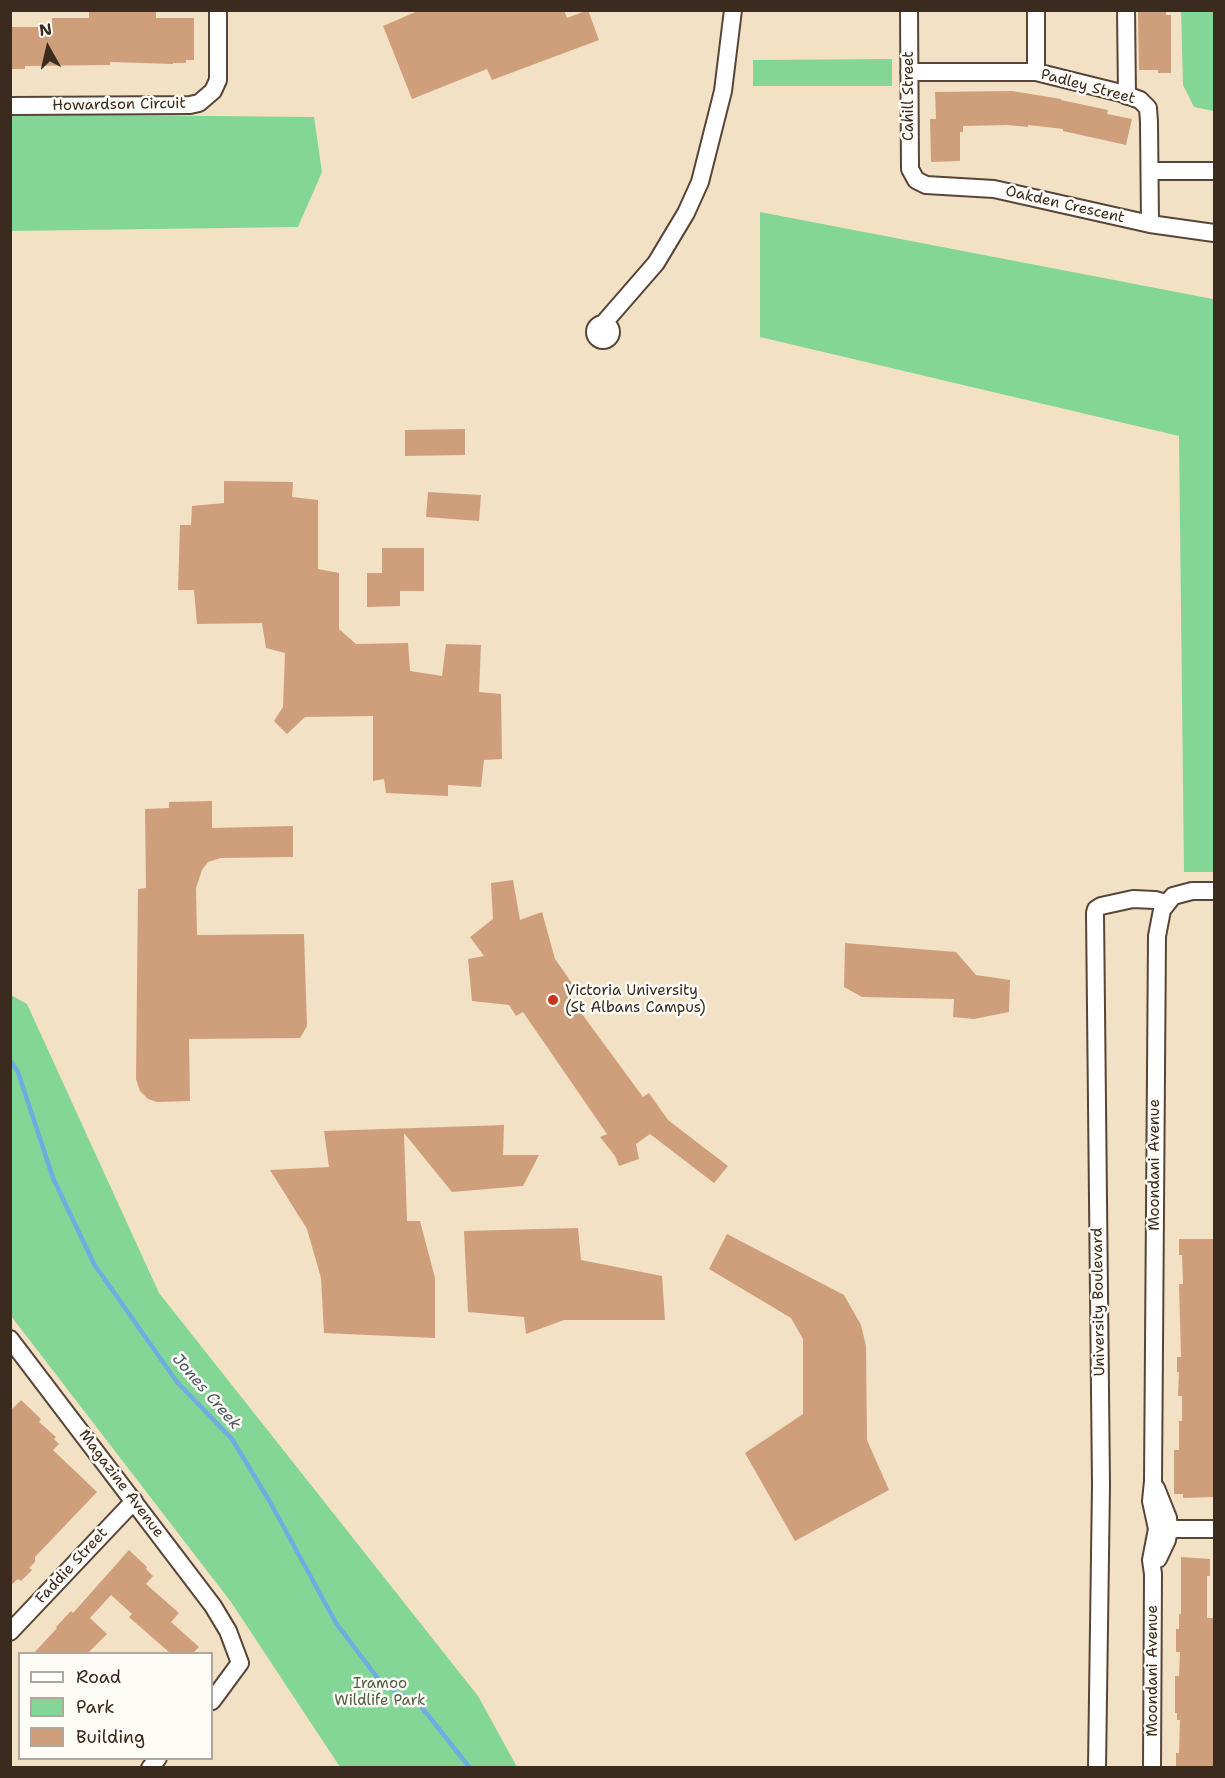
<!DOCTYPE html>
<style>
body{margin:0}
#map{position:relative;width:1225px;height:1778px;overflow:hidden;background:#f3e1c5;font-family:"Shantell Sans",sans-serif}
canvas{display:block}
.frame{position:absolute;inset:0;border:12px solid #3b2a1e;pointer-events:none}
.legend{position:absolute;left:18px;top:1652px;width:195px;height:108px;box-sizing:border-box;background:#fdfcf7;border:2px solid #afa8a0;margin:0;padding:8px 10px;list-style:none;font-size:18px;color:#3b2a1e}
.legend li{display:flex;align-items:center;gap:12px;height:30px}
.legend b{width:30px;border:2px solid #afa8a0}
.north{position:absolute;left:18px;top:18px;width:60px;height:60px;-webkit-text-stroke:4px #fdfcf7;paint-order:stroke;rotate:352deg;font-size:16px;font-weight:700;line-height:24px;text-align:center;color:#3b2a1e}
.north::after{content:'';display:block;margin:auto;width:21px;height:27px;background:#3b2a1e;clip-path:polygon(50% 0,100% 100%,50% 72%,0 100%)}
</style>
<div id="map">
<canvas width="1225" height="1778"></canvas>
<div class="frame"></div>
<ul class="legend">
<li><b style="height:8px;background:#fff"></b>Road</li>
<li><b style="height:16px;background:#84d697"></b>Park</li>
<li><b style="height:16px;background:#cf9f7b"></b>Building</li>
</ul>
<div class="north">N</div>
</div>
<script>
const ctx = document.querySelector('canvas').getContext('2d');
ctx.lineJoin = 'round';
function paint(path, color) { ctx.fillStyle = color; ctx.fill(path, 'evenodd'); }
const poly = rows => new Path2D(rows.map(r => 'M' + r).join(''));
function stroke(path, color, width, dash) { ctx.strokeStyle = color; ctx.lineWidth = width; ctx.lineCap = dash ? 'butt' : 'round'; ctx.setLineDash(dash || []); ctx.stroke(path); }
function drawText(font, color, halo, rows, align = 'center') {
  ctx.font = font + ' "Shantell Sans",sans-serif'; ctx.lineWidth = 5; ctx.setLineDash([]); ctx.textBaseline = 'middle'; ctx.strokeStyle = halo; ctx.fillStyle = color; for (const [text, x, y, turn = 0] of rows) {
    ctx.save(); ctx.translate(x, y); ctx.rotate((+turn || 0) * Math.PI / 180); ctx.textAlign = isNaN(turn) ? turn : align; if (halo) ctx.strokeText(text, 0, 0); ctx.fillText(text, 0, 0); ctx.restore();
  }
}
paint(poly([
 [1181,11,1214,11,1214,111,1194,107,1183,85],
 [892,59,892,86,753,86,753,60],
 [10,114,314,117,322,172,298,227,11,231],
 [760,212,1213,299,1214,872,1184,872,1179,436,760,337],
 [11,995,27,1004,159,1293,478,1696,517,1767,340,1767,231,1602,11,1316]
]), '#84d697');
stroke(poly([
 [10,1060,18,1072,53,1178,94,1264,177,1382,232,1439,270,1502,336,1623,376,1676,397,1693,416,1700,470,1768]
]), '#6fade1', 4.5);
paint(poly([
 [89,10,156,10,156,18,194,18,194,60,186,60,186,63,173,63,173,64,110,62,110,65,25,66,25,69,10,69,10,27,52,27,52,18,89,18],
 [420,10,564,10,567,18,588,10,599,40,492,80,487,69,412,99,383,26],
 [1138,10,1166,10,1166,15,1171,15,1171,73,1158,73,1158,70,1139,70],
 [1012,91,1061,99,1061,100,1108,110,1107,114,1132,119,1126,145,1063,131,1063,129,1028,125,1028,127,1008,125,963,126,963,132,960,132,960,161,931,162,930,119,936,119,935,92],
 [465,429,465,455,405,456,405,430],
 [224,481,293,482,292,497,318,500,318,569,339,573,339,629,356,644,408,643,410,671,442,676,446,644,481,645,479,692,501,694,502,759,484,760,481,787,448,785,448,796,386,793,384,779,373,781,373,716,305,717,287,734,274,721,283,707,285,653,266,648,262,623,197,624,194,590,178,590,180,525,191,525,192,506,224,503],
 [428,492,481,495,479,521,426,517],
 [382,548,424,548,424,591,400,591,400,606,367,607,367,573,382,573],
 [212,801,212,828,293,826,293,857,221,858,208,862,202,870,196,888,197,935,304,934,307,1026,300,1038,189,1039,190,1101,157,1102,148,1099,140,1091,136,1079,138,889,146,888,145,809,169,808,169,802],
 [513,880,520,920,542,912,555,959,576,989,568,995,643,1097,649,1093,668,1120,728,1166,714,1183,650,1134,636,1144,639,1159,619,1166,615,1156,600,1137,607,1134,523,1012,516,1016,509,1005,472,1001,468,959,484,956,470,937,493,919,491,883],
 [845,943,956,952,976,975,1010,980,1009,1012,974,1019,953,1017,954,999,862,997,844,987],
 [504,1125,503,1155,539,1155,523,1186,452,1192,404,1133,407,1221,420,1221,435,1278,435,1338,324,1333,321,1278,307,1229,270,1170,329,1167,324,1131],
 [578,1228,581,1260,662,1276,665,1320,564,1320,526,1334,524,1317,468,1312,464,1231],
 [727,1234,844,1295,861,1325,866,1346,867,1440,889,1490,795,1541,745,1453,803,1414,803,1339,791,1318,709,1269],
 [1179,1239,1215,1239,1215,1497,1183,1498,1183,1494,1174,1494,1174,1450,1179,1450,1179,1421,1182,1421,1182,1396,1178,1396,1179,1372,1177,1372,1177,1357,1181,1357,1179,1284,1183,1284,1182,1255,1179,1255],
 [21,1400,41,1419,39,1422,56,1437,54,1439,59,1444,53,1450,97,1492,35,1557,35,1562,29,1568,32,1570,21,1581,18,1579,10,1586,10,1411],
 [129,1550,147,1567,146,1569,153,1576,146,1584,179,1613,171,1622,199,1647,193,1653,170,1653,129,1617,132,1614,111,1595,90,1618,107,1634,88,1653,34,1653,57,1628,56,1627,71,1611,73,1613],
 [1181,1557,1210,1559,1210,1576,1207,1576,1207,1618,1215,1618,1215,1767,1176,1767,1176,1753,1179,1753,1180,1720,1177,1720,1177,1713,1175,1713,1175,1676,1179,1676,1180,1652,1176,1652,1176,1629,1179,1629,1179,1614,1181,1614]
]), '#cf9f7b');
const minor = poly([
 [909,10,910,169,916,180,926,185,994,189,1150,224,1214,233],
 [1036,10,1036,72],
 [1126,10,1127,96],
 [909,72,1036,72,1121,93,1140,100,1148,108,1149,122,1150,224],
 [10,106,190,105,199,103,213,91,218,80,218,10],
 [1150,171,1214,171],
 '595 332a8 8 0 1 1 16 0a8 8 0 1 1-16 0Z',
 [603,324,656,263,686,213,700,182,723,91,733,10],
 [10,1339,213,1606,228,1631,240,1663,212,1701],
 [1156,1488,1168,1518,1169,1529,1167,1540,1158,1559],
 [1158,1529,1214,1529],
 [10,1632,134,1501],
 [150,1768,158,1758],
 [1097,1768,1101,1485,1095,913,1096,909,1101,906,1133,899,1155,900,1166,903],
 [1152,1768,1153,1574,1151,1560,1157,1529,1151,1501,1153,1481,1157,936,1162,910,1173,896,1192,891,1214,891]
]);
stroke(minor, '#574537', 20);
stroke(minor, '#fff', 16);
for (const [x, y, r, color] of [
 [553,1000,6,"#c8321e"]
]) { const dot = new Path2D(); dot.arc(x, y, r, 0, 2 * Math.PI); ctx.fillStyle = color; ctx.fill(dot); stroke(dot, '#fdfcf7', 2); }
drawText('15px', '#3b2a1e', '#fdfcf7', [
 ["Padley Street",1088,87,15],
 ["Cahill Street",909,96,-90],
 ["Howardson Circuit",119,105,-1],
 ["Oakden Crescent",1065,205,13],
 ["Moondani Avenue",1155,1165,-90],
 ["University Boulevard",1099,1302,-91],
 ["Magazine Avenue",121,1484,53],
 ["Faddie Street",72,1566,-47],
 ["Moondani Avenue",1153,1671,-90]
]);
drawText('15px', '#3b2a1e', '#fdfcf7', [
 ["Victoria University",565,991],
 ["(St Albans Campus)",565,1008]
], 'left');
drawText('15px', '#515e42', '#fdfcf7', [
 ["Iramoo",380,1684],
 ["Wildlife Park",380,1701]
]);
drawText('italic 16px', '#4d5862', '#fdfcf7', [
 ["Jones Creek",206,1392,49]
]);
</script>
